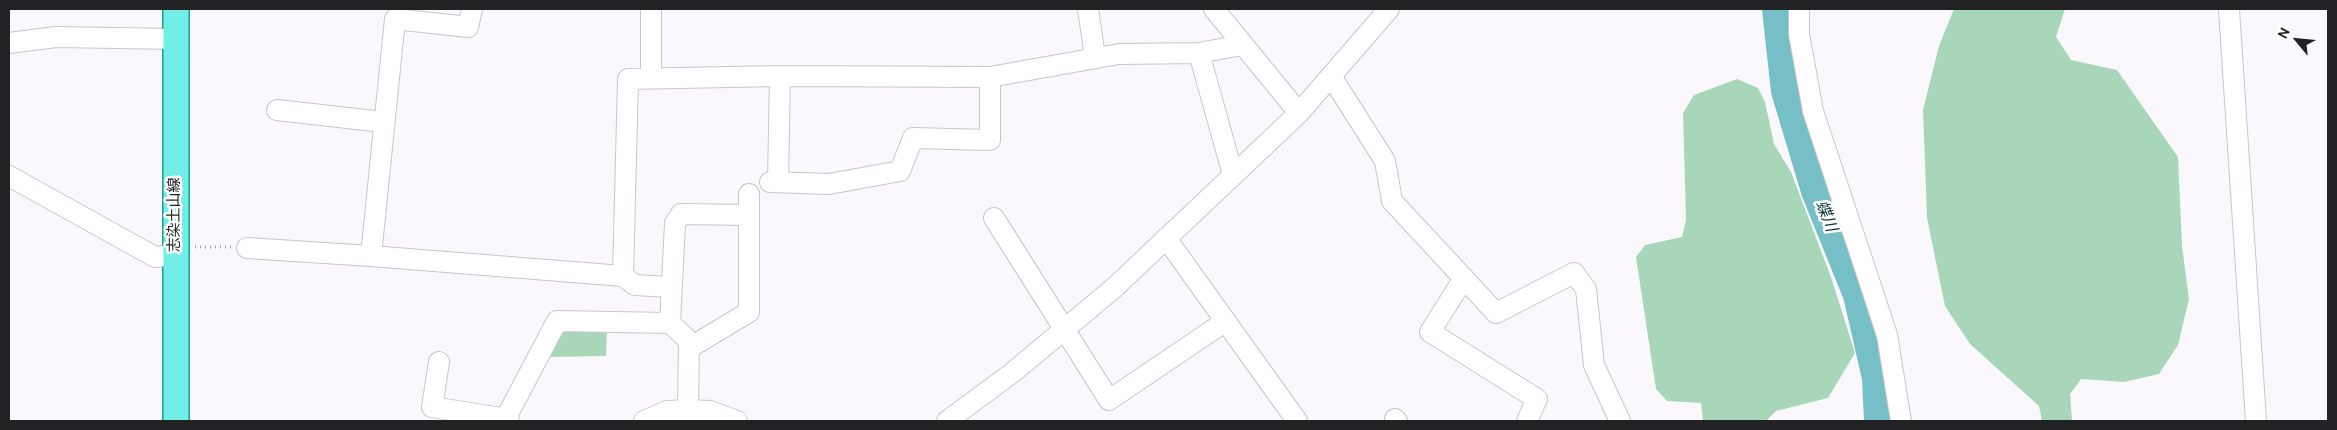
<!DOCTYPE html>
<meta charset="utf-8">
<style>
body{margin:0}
#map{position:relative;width:2337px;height:430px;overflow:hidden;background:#fbf8fd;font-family:Cabin,sans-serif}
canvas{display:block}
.frame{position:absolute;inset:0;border:10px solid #222123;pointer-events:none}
.north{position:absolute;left:2272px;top:15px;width:50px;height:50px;-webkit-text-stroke:4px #fff;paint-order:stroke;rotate:298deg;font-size:14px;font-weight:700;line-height:20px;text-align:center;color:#222123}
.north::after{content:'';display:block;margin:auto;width:18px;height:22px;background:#222123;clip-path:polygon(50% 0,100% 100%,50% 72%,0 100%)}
</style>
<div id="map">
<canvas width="2337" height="430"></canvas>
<div class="frame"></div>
<div class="north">N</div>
</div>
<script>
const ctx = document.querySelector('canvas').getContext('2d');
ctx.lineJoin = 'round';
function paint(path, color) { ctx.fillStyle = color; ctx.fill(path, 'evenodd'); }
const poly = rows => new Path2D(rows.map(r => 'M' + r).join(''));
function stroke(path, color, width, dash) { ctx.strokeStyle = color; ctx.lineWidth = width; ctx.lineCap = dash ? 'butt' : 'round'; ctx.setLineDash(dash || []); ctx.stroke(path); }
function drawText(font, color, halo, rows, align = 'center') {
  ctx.font = font + ' Cabin,"Noto Sans JP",sans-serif'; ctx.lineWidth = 5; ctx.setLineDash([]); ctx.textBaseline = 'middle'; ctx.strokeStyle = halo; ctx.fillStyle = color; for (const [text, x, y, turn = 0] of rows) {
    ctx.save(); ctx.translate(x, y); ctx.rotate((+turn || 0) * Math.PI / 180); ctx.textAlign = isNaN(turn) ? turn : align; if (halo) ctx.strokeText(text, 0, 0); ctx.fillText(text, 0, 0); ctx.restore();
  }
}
paint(poly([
 [1954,9,2065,9,2056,37,2071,60,2117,70,2178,157,2182,246,2189,299,2178,345,2159,374,2124,382,2081,379,2070,394,2072,421,2042,421,2039,406,1970,344,1945,306,1927,218,1923,110,1939,46],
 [1737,79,1758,88,1765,102,1774,144,1791,172,1831,277,1855,353,1828,398,1776,411,1766,421,1703,421,1701,403,1667,401,1656,389,1636,257,1645,245,1682,237,1686,220,1683,113,1694,95],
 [562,326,607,327,606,356,547,357]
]), '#a7d7b8');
stroke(poly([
 [1777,9,1786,91,1816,191,1858,295,1877,378,1879,421]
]), '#76bfc6', 30);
const minor = poly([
 [1088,9,1095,57],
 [1214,9,1299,113],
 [1799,9,1799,34,1813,111,1887,335,1901,421],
 [2229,9,2256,421],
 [9,43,56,37,176,39],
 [1199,53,1233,175],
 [1331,76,1385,161,1392,201,1496,313,1574,273,1586,289,1594,365,1620,421],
 [651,78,651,9],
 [277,110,383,122],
 [9,176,155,257,175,255],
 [770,182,829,184,900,171,913,138,990,140,990,77],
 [778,182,780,76],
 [749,194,749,215],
 [994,218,1109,400,1226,321],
 [1166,238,1297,421],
 [247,248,371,256,623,276,628,79,780,76,990,77,1119,54,1199,53,1242,45],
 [371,256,395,19,468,27,472,9],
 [623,276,635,285,671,287],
 [1464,278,1430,332,1537,399,1527,421],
 [439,362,432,407,508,419],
 [688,410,689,341,670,323,675,223,681,214,749,215,749,312,689,348],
 [1395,419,1397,421],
 [508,421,509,412,557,321,670,323],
 [644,421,667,411,688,410,710,411,737,421],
 [947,421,1012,373,1114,288,1299,113,1389,9]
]);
const major = poly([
 [176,421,176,9]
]);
stroke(minor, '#c9c6cb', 22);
stroke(major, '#189f97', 28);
stroke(poly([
 [195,247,231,247]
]), '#a9a7ab', 3, [1, 4]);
stroke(minor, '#fff', 20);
stroke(major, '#71eee6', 25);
drawText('15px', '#222123', '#fff', [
 ["志染土山線",175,215,-90]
]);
drawText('italic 16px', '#103538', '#fff', [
 ["蝶川",1826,216,68]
]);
</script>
